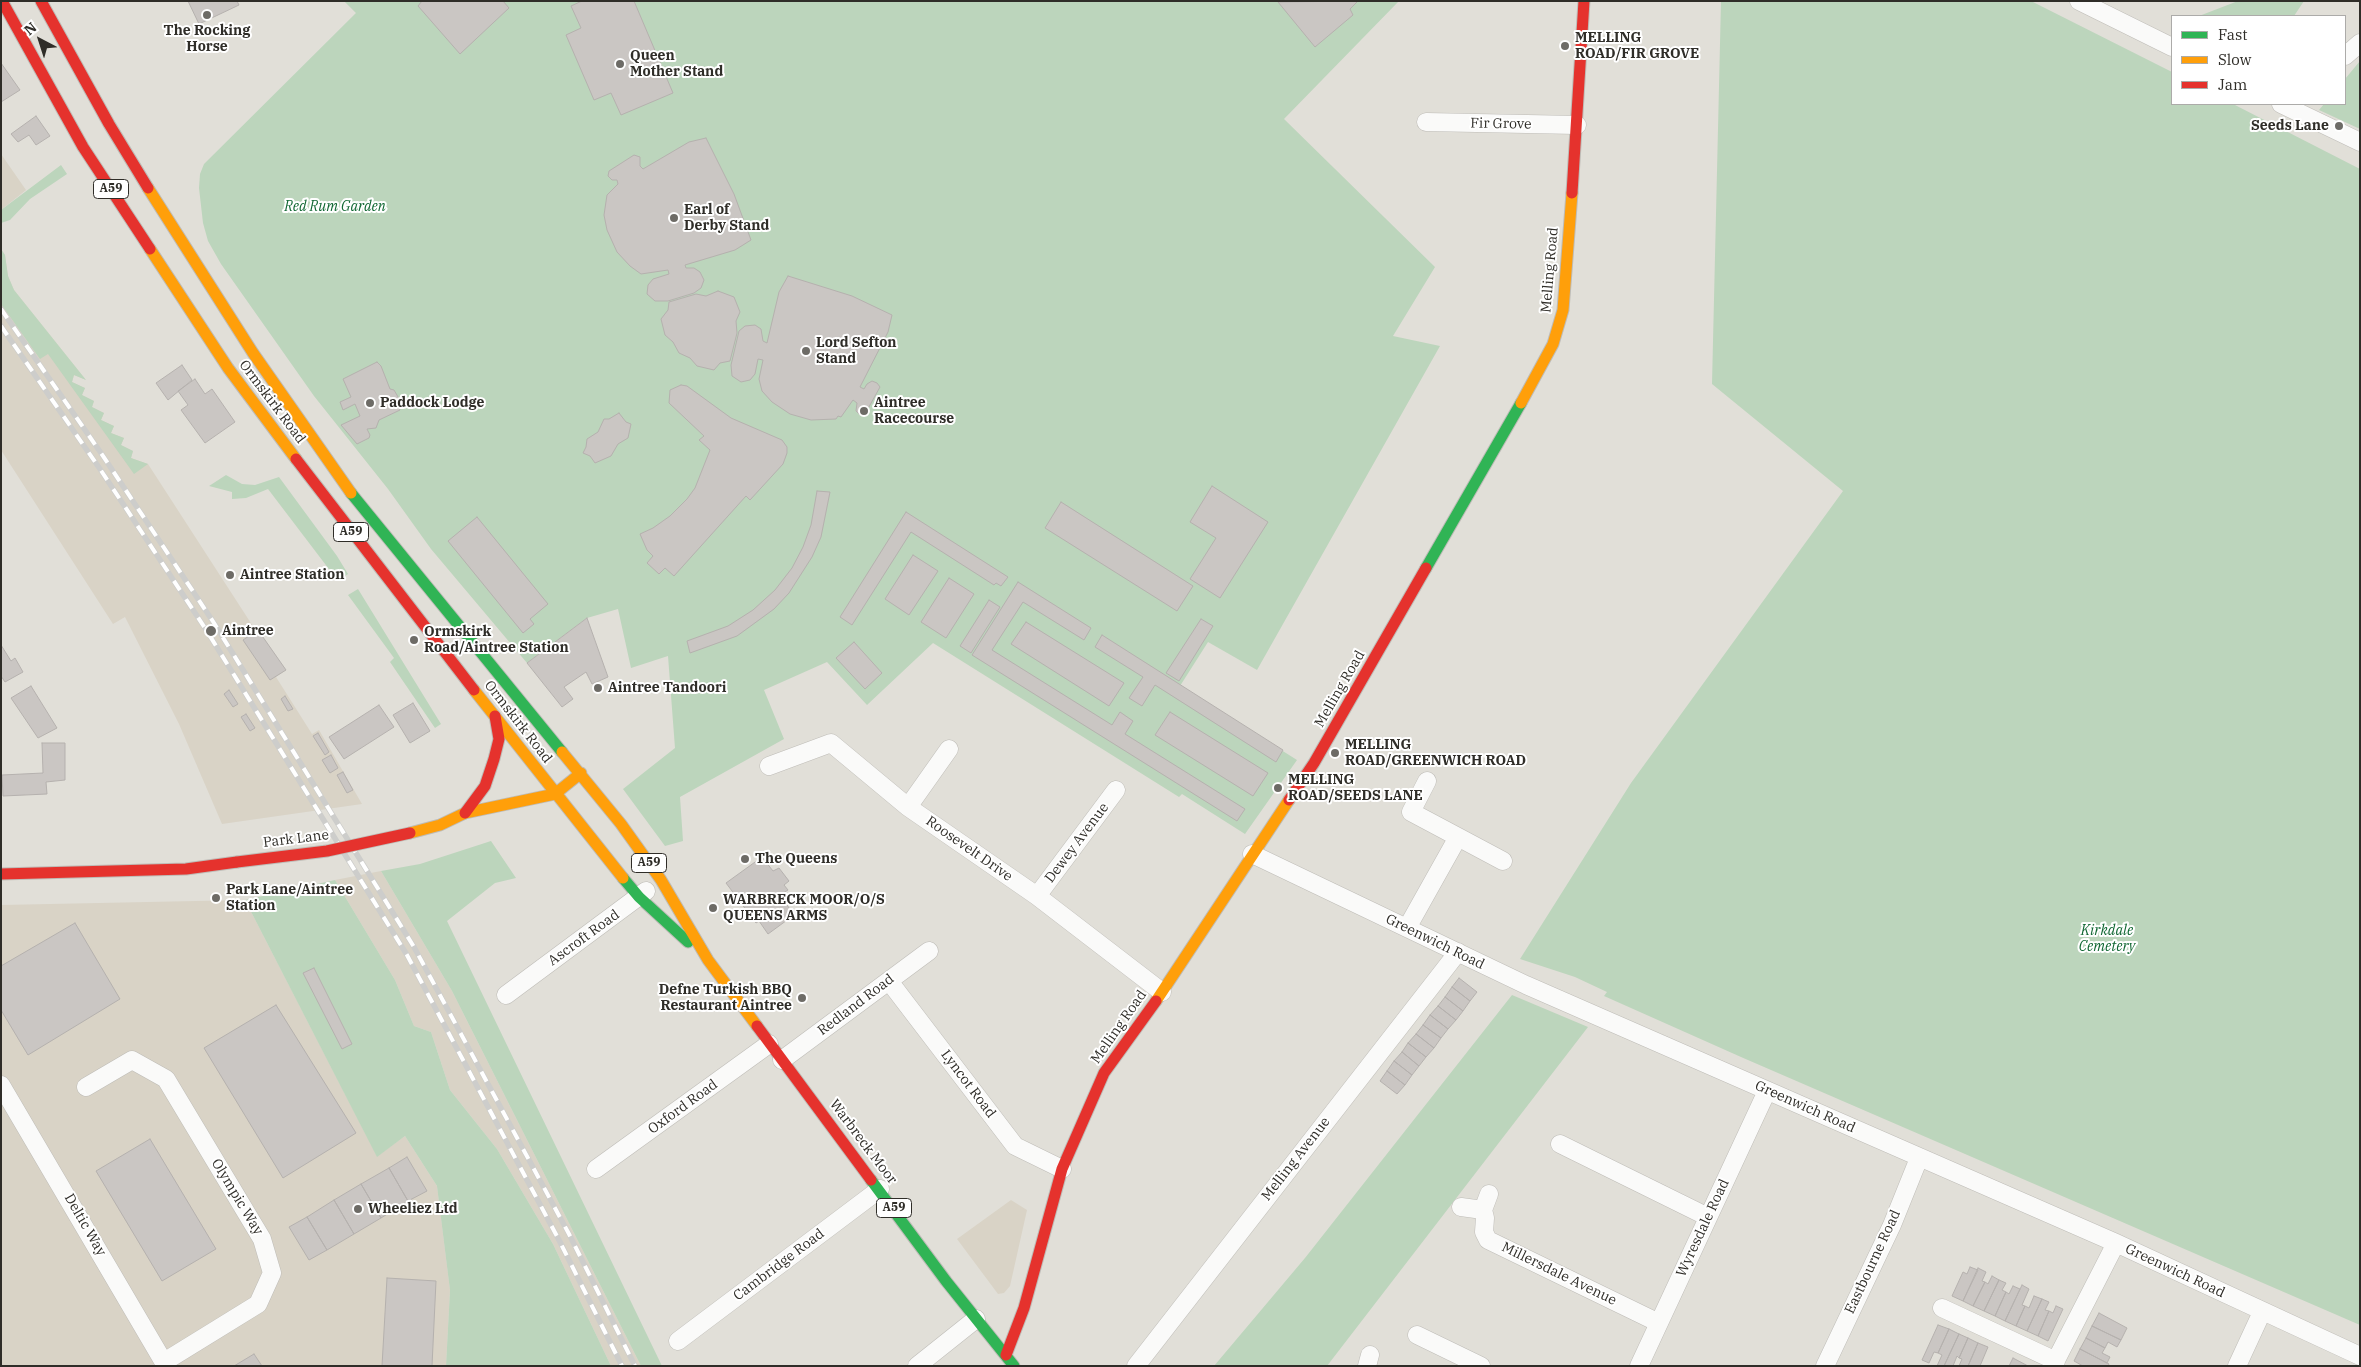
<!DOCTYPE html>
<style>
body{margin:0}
#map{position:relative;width:2361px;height:1367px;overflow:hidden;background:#e1dfd8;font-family:"IBM Plex Serif",serif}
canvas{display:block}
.frame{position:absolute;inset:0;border:2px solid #2f2d28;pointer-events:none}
.legend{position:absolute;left:2171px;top:15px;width:175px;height:90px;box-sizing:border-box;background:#fff;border:1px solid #acaba9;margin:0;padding:6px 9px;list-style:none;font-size:15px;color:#2f2d28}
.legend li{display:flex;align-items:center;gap:10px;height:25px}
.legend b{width:25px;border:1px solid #acaba9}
.north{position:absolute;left:15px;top:15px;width:50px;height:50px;-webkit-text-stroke:4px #fff;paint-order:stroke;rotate:320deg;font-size:14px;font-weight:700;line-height:20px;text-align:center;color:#2f2d28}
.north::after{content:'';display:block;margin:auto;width:18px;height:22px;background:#2f2d28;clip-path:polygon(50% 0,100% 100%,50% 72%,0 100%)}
</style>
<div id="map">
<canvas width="2361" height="1367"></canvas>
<div class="frame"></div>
<ul class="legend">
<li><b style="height:6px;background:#30b455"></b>Fast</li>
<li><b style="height:6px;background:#ff9f0a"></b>Slow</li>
<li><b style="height:6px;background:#e5322d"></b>Jam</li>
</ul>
<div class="north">N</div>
</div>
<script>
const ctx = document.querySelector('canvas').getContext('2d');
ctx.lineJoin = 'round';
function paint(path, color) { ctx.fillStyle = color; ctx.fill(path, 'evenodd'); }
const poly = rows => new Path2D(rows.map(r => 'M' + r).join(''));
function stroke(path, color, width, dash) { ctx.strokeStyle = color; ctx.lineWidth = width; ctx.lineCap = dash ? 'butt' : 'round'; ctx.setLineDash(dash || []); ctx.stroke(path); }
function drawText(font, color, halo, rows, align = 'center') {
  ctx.font = font + ' "IBM Plex Serif",serif'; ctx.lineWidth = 4; ctx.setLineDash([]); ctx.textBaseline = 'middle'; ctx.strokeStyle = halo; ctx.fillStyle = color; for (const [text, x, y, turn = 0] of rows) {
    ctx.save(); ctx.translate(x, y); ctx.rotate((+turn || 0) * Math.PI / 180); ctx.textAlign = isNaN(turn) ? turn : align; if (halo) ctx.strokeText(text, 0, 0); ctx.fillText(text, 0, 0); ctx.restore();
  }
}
paint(poly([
 [1,154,26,190,1,210],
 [1,249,5,255,8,276,14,290,86,380,74,375,72,382,85,388,82,395,94,401,92,407,104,413,101,420,114,426,111,433,124,438,121,445,133,451,131,458,148,464,256,631,258,630,286,670,276,677,312,734,319,730,362,804,222,824,179,724,125,617,113,624,1,450],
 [381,871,452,991,641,1366,611,1366,553,1244,497,1149,450,1090,431,1032,414,1026,395,980,335,880],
 [245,900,377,1156,405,1136,437,1186,450,1290,446,1366,1,1366,1,905],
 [1011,1200,1027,1210,1010,1286,1004,1293,998,1294,957,1239]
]), '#d9d3c6');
paint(poly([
 [344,1,1399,1,1284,119,1435,267,1393,336,1440,346,1257,670,1208,642,1180,686,1297,760,1245,834,1182,794,1179,797,933,643,867,705,827,662,764,690,784,739,680,797,683,841,665,846,623,789,675,748,668,656,631,668,618,609,587,618,527,663,431,549,388,489,314,396,221,264,208,241,203,223,199,188,200,174,204,164,356,13],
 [1721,1,2031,1,2172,72,2172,104,2233,104,2360,169,2360,1325,1741,1057,1604,996,1607,992,1575,977,1520,959,1631,783,1843,491,1712,384],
 [2238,1,2304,1,2294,16,2199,16],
 [2360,61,2360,129,2319,110,2324,104,2345,104,2345,79],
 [61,165,67,174,30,199,10,220,1,223,1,210],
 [1,249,5,255,8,276,14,290,86,380,74,375,72,382,85,388,82,395,94,401,92,407,104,413,101,420,114,426,111,433,124,438,121,445,133,451,131,458,148,464,134,474,48,354,40,359,1,304],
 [226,475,242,484,255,485,279,477,337,556,348,574,338,581,268,489,246,498,232,499,232,492,209,486],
 [358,589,441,724,435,728,390,662,394,658,348,595],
 [491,841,516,878,495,883,447,921,662,1366,641,1366,452,991,381,871,420,864],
 [335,880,395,980,414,1026,431,1032,450,1090,497,1149,553,1244,611,1366,446,1366,450,1290,437,1186,405,1136,377,1157,245,900],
 [1512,995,1588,1027,1327,1366,1214,1366,1305,1258]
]), '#bcd5bc');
const building = poly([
 [188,1,237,1,239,5,199,24,188,1],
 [422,1,503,1,509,8,460,54,418,6,422,1],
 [582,1,634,1,673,93,621,115,611,93,594,100,566,35,581,28,571,6,582,1],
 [1358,1,1350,9,1353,15,1315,47,1278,2,1358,1],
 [1,63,20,90,1,102,1,63],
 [36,116,50,136,36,145,29,135,18,142,11,134,36,116],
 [706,138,734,194,751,240,735,250,685,265,686,268,694,268,700,272,704,280,701,288,694,293,668,301,655,301,647,294,648,285,653,279,669,274,668,270,641,274,630,266,617,252,607,230,604,215,607,195,618,184,617,180,612,180,608,176,609,171,634,155,640,157,640,166,643,169,689,142,706,138],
 [788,276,852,296,892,315,888,332,860,387,864,389,867,384,872,381,877,383,880,387,865,414,860,415,856,411,857,403,853,400,841,417,838,416,836,419,811,420,790,414,772,402,762,391,759,379,763,360,758,359,755,374,750,380,741,382,732,376,731,365,739,331,745,326,755,325,761,329,763,341,767,343,779,292,788,276],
 [718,291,734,297,740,312,736,321,737,333,730,361,720,363,714,370,697,366,690,358,679,353,673,342,665,335,661,319,668,310,669,302,696,294,706,296,718,291],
 [377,362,381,366,390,389,394,390,401,402,399,407,400,410,379,420,376,428,367,429,370,435,369,438,357,444,341,425,360,416,355,404,343,410,340,402,351,397,343,379,377,362],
 [182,365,192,380,168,400,156,383,182,365],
 [195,379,205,394,212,389,235,422,205,443,181,410,188,405,178,391,195,379],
 [681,385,687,386,731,418,782,440,787,447,787,453,783,464,750,500,746,496,674,576,665,568,659,574,647,563,653,556,647,550,640,534,653,528,670,516,687,499,695,488,710,450,699,440,704,436,669,403,670,390,681,385],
 [619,413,626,422,631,424,628,438,618,444,611,456,595,463,590,456,583,453,586,447,587,439,598,432,604,419,609,419,619,413],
 [1212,486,1268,522,1220,598,1190,579,1216,538,1190,522,1212,486],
 [817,491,830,492,821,537,812,557,789,593,774,609,737,636,690,653,687,641,728,626,753,610,775,590,792,568,803,547,811,525,817,491],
 [1061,502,1193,586,1177,611,1045,528,1061,502],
 [906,512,1008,577,1001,586,996,583,994,585,911,532,852,625,840,617,906,512],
 [477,517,548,604,530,619,534,624,523,633,448,541,477,517],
 [913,555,938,571,909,615,885,599,913,555],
 [949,578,974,594,946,638,921,622,949,578],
 [1018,582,1091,628,1084,640,1023,602,992,650,1112,725,1120,712,1133,721,1125,734,1245,809,1237,821,972,655,1018,582],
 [989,600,1000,607,971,653,960,646,989,600],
 [587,618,608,677,592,684,586,672,564,687,573,699,562,707,527,663,587,618],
 [1201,619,1213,626,1179,681,1166,673,1201,619],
 [1026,622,1124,683,1109,706,1011,644,1026,622],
 [258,630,286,670,270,680,243,640,258,630],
 [1102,635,1283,750,1276,762,1155,685,1142,706,1129,698,1143,677,1095,647,1102,635],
 [854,642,882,673,865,689,836,658,854,642],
 [1,645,11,661,15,658,23,672,5,682,1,676,1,645],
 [31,686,57,728,38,738,11,698,31,686],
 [229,690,238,704,233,707,224,694,229,690],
 [285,696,293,709,288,711,281,699,285,696],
 [413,703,430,731,410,743,393,715,413,703],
 [379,705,394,727,344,759,329,737,379,705],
 [1170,712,1268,773,1253,796,1155,735,1170,712],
 [246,714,255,728,250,731,241,717,246,714],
 [318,733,329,752,325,755,313,736,318,733],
 [42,743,65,743,65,780,46,782,47,794,3,796,2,775,43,773,42,743],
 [331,755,338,768,330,773,322,760,331,755],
 [343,772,353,790,347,793,337,775,343,772],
 [762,857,773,871,779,868,789,881,784,885,788,890,780,895,794,915,768,934,759,921,756,923,726,883,762,857],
 [75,923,120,999,28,1055,1,1010,1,966,75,923],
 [314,968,352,1044,342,1049,303,973,314,968],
 [1459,978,1477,992,1470,1001,1452,987,1459,978],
 [1452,987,1470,1001,1463,1011,1445,997,1452,987],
 [1445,997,1463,1011,1456,1020,1438,1006,1445,997],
 [276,1005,356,1133,283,1178,204,1048,276,1005],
 [1438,1006,1456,1020,1448,1029,1430,1015,1438,1006],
 [1430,1015,1448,1029,1441,1038,1423,1025,1430,1015],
 [1423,1025,1441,1038,1434,1048,1416,1034,1423,1025],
 [1416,1034,1434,1048,1426,1057,1408,1043,1416,1034],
 [1408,1043,1426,1057,1419,1066,1402,1052,1408,1043],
 [1402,1052,1419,1066,1412,1075,1394,1061,1402,1052],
 [1394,1061,1412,1075,1405,1085,1387,1071,1394,1061],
 [1387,1071,1405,1085,1397,1094,1380,1081,1387,1071],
 [150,1139,216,1249,162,1281,96,1171,150,1139],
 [407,1157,427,1191,408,1201,389,1168,407,1157],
 [389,1168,408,1201,381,1218,361,1184,389,1168],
 [361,1184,381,1218,354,1234,334,1200,361,1184],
 [334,1200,354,1234,327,1250,307,1217,334,1200],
 [307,1217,327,1250,309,1260,289,1227,307,1217],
 [1970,1267,1978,1270,1963,1301,1952,1296,1963,1272,1967,1274,1970,1267],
 [1978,1268,1986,1272,1982,1281,1985,1282,1973,1306,1963,1301,1978,1268],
 [1992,1276,1999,1280,1984,1311,1973,1306,1985,1282,1988,1284,1992,1276],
 [387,1278,436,1281,432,1366,382,1366,387,1278],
 [1999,1280,2006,1283,2002,1290,2006,1292,1995,1316,1984,1311,1999,1280],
 [2022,1285,2029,1289,2022,1305,2025,1306,2016,1326,2005,1321,2022,1285],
 [2013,1286,2020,1289,2005,1321,1995,1316,2006,1292,2009,1294,2013,1286],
 [2034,1296,2042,1299,2027,1331,2016,1326,2025,1306,2029,1308,2034,1296],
 [2042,1299,2049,1302,2045,1310,2049,1311,2038,1336,2027,1331,2042,1299],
 [2056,1306,2063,1309,2048,1341,2038,1336,2049,1311,2053,1313,2056,1306],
 [2099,1313,2127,1328,2121,1340,2092,1326,2099,1313],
 [1938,1325,1949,1329,1938,1353,1934,1352,1929,1363,1922,1360,1938,1325],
 [2092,1326,2121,1340,2117,1347,2108,1342,2105,1348,2086,1338,2092,1326],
 [1949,1329,1959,1334,1944,1366,1937,1366,1942,1355,1938,1353,1949,1329],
 [1959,1334,1968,1338,1959,1358,1957,1356,1953,1366,1944,1366,1959,1334],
 [1968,1338,1978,1343,1968,1366,1959,1366,1962,1359,1959,1358,1968,1338],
 [2086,1338,2105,1348,2102,1353,2110,1357,2107,1363,2080,1349,2086,1338],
 [1978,1343,1988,1347,1980,1366,1968,1366,1978,1343],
 [2080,1349,2109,1364,2108,1366,2083,1366,2074,1361,2080,1349],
 [254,1354,262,1366,234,1366,254,1354],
 [2013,1358,2028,1366,2009,1366,2013,1358]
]);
paint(building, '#cac6c3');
stroke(building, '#b5b1ae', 1);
const street = poly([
 [2079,1,2172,47],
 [2345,56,2360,43],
 [2281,104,2360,142],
 [1426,122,1577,125],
 [769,766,831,743,908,807,1037,896,1162,992],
 [908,807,949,749],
 [1458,837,1503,861],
 [1252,854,1526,985,2116,1243,2360,1356],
 [1037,896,1116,790],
 [1407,928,1458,837,1411,812,1427,781],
 [889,981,1015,1146,1062,1169],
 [506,995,646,891],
 [782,1060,929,951],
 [1,1085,166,1366],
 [86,1087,132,1060,166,1079,262,1239,272,1273,258,1304,164,1362],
 [1560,1144,1708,1217],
 [596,1169,769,1044],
 [1461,1207,1483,1210,1485,1218,1484,1232,1488,1240,1659,1323],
 [1483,1210,1489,1194],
 [1942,1308,2056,1361],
 [1417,1335,1481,1366],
 [678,1341,880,1189],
 [917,1366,976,1319],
 [1136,1366,1458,952],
 [1367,1366,1370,1355],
 [1639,1366,1767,1091],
 [1825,1366,1892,1225,1919,1158],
 [2053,1366,2116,1243],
 [2237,1366,2262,1312]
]);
const fast = poly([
 [351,493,562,752],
 [1426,568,1521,403],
 [623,878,639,897,688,942],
 [871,1180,946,1281,1014,1366]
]);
const slow = poly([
 [148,188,253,353,351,493],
 [150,249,228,368,296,459],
 [1521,403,1553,344,1563,310,1572,193],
 [474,690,623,878],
 [562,752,621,824,661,880,708,960,757,1026],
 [410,833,440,825,465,813,555,794,581,773],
 [1156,1001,1289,800]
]);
const jam = poly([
 [2,1,83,147,150,249],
 [41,1,109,124,148,188],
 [1572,193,1584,1],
 [296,459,474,690],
 [1289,800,1314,763,1426,568],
 [465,813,485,786,494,759,499,739,495,716],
 [1,874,186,869,237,862],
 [757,1026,871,1180],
 [1006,1355,1024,1308,1062,1169,1104,1073,1156,1001]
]);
stroke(street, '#bebcb7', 19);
stroke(fast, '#bebcb7', 13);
stroke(slow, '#bebcb7', 13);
stroke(jam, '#bebcb7', 13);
stroke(street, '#fafaf9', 18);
stroke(fast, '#30b455', 11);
stroke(slow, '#ff9f0a', 11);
stroke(jam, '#e5322d', 11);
const rail = poly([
 [1,309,101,453,214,623,414,947,569,1234,635,1366],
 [1,326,100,469,205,628,407,955,559,1240,622,1366]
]);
stroke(rail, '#cdcdcb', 5.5);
stroke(rail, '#fff', 4, [11]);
const jamBridge = poly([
 [237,862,327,851,410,833]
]);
stroke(jamBridge, '#bebcb7', 13, []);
stroke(jamBridge, '#e5322d', 11);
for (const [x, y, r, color] of [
 [207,15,5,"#6d6b66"],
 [1565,46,5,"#6d6b66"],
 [620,64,5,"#6d6b66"],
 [2339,126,5,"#6d6b66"],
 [674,218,5,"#6d6b66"],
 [806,351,5,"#6d6b66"],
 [370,403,5,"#6d6b66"],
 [864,411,5,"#6d6b66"],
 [230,575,5,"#6d6b66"],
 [211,631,6,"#6d6b66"],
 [414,640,5,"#6d6b66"],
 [598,688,5,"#6d6b66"],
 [1335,753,5,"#6d6b66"],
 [1278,788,5,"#6d6b66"],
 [745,859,5,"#6d6b66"],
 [216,898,5,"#6d6b66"],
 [713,908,5,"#6d6b66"],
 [802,998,5,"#6d6b66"],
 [358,1209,5,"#6d6b66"]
]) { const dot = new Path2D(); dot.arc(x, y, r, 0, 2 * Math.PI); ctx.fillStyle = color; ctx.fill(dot); stroke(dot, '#fff', 2); }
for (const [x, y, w] of [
 [111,189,35],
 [351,532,35],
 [649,863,35],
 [894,1208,35]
]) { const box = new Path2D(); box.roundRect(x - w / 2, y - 9.5, w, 19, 4); ctx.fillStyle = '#fff'; ctx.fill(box); stroke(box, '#2f2d28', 1); }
drawText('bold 12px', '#2f2d28', null, [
 ["A59",111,189],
 ["A59",351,532],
 ["A59",649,863],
 ["A59",894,1208]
]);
drawText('bold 14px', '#2f2d28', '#fff', [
 ["The Rocking",207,31,"center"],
 ["Horse",207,47,"center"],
 ["MELLING",1575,38],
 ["ROAD/FIR GROVE",1575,54],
 ["Queen",630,56],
 ["Mother Stand",630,72],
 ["Seeds Lane",2329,126,"right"],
 ["Earl of",684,210],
 ["Derby Stand",684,226],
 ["Lord Sefton",816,343],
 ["Stand",816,359],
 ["Paddock Lodge",380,403],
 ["Aintree",874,403],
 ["Racecourse",874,419],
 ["Aintree Station",240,575],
 ["Aintree",222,631],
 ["Ormskirk",424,632],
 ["Road/Aintree Station",424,648],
 ["Aintree Tandoori",608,688],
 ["MELLING",1345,745],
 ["ROAD/GREENWICH ROAD",1345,761],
 ["MELLING",1288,780],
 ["ROAD/SEEDS LANE",1288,796],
 ["The Queens",755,859],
 ["Park Lane/Aintree",226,890],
 ["Station",226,906],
 ["WARBRECK MOOR/O/S",723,900],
 ["QUEENS ARMS",723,916],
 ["Defne Turkish BBQ",792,990,"right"],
 ["Restaurant Aintree",792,1006,"right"],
 ["Wheeliez Ltd",368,1209]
], 'left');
drawText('14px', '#2f2d28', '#fff', [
 ["Fir Grove",1501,124,1],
 ["Melling Road",1550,270,-85],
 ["Ormskirk Road",272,402,53],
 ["Melling Road",1340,689,-60],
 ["Ormskirk Road",518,722,52],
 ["Park Lane",296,839,-7],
 ["Dewey Avenue",1077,843,-53],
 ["Roosevelt Drive",969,849,35],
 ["Ascroft Road",584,938,-36],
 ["Greenwich Road",1435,942,26],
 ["Redland Road",856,1005,-37],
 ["Melling Road",1119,1027,-55],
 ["Lyncot Road",968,1084,53],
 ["Oxford Road",683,1107,-36],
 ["Greenwich Road",1805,1107,24],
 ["Warbreck Moor",863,1142,53],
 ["Melling Avenue",1296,1159,-52],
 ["Olympic Way",237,1197,59],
 ["Deltic Way",85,1225,60],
 ["Wyresdale Road",1703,1228,-65],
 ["Eastbourne Road",1873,1262,-65],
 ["Cambridge Road",779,1265,-37],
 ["Greenwich Road",2175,1271,25],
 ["Millersdale Avenue",1559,1274,26]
]);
drawText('italic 14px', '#106732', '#fff', [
 ["Red Rum Garden",335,207],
 ["Kirkdale",2107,931],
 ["Cemetery",2107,947]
]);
</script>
